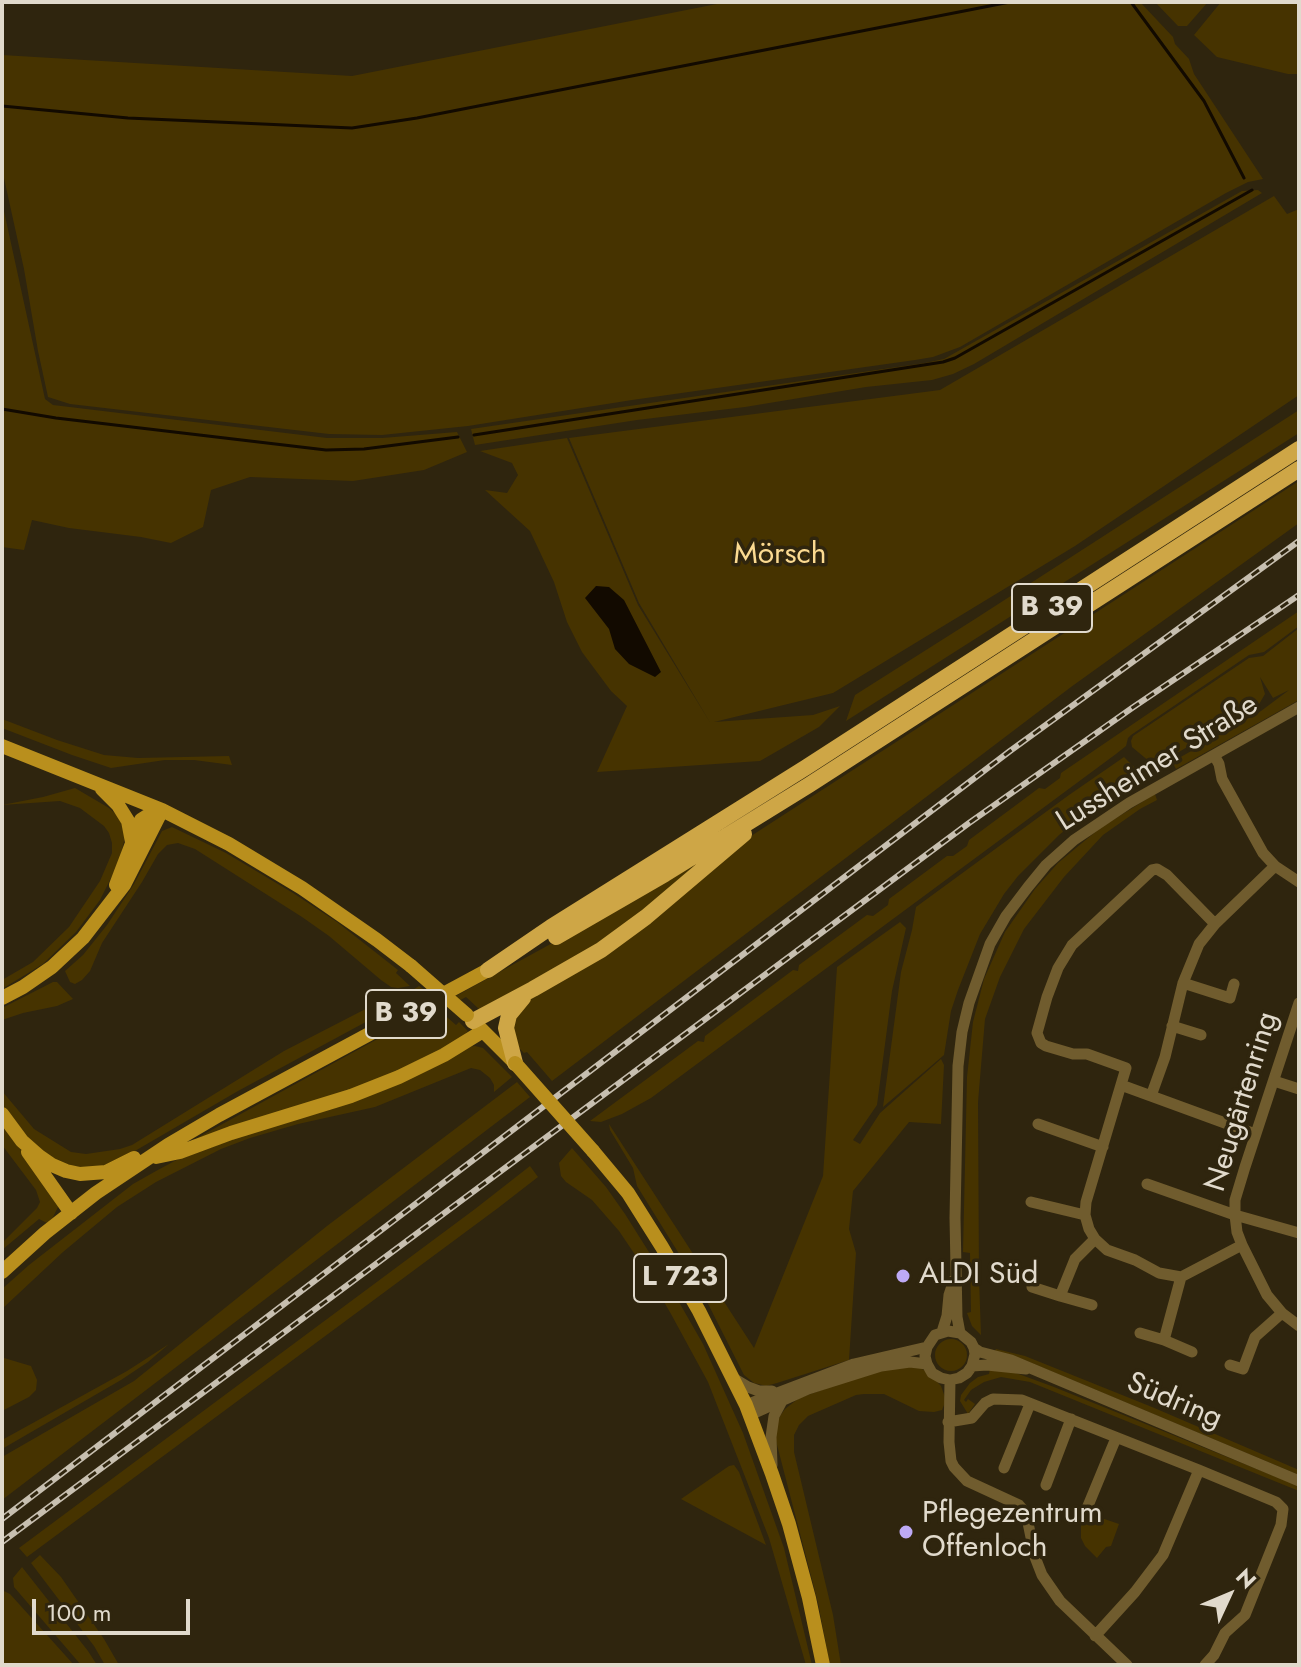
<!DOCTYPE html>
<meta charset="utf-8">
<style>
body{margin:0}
#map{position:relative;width:1301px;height:1667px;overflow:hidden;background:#2f250e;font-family:Jost,sans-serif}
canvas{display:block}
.frame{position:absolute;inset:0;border:4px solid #e1dacc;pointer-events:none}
.north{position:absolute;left:1189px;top:1555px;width:80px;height:80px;-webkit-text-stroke:6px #2f250e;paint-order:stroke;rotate:46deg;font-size:22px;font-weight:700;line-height:32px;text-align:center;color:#e1dacc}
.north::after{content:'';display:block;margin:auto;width:28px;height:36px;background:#e1dacc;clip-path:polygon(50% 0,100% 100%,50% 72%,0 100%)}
.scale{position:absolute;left:32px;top:1599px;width:158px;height:36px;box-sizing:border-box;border:4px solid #e1dacc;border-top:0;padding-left:10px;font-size:24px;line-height:28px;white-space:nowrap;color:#e1dacc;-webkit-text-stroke:6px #2f250e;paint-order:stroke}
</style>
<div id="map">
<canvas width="1301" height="1667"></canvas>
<div class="frame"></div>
<div class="north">N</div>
<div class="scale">100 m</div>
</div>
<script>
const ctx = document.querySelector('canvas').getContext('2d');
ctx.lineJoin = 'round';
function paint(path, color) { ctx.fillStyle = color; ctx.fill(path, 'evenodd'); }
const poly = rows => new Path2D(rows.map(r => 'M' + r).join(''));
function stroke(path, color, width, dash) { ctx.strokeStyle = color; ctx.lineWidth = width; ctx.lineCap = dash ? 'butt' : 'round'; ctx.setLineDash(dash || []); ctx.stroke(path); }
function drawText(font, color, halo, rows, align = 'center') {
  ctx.font = font + ' Jost,sans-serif'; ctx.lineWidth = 7; ctx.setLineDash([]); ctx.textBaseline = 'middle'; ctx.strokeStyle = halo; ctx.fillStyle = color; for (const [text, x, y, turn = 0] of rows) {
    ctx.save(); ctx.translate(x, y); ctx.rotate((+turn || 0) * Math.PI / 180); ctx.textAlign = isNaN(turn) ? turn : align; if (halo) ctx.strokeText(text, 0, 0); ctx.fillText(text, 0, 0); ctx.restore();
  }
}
paint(poly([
 [727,2,1140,2,1173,37,1175,44,1189,59,1194,74,1263,179,1248,182,1226,193,960,347,933,357,915,360,632,400,468,426,382,435,329,434,70,404,48,397,38,351,24,269,2,169,2,55,352,76],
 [1155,2,1208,2,1187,26,1178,26],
 [1221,2,1299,2,1299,74,1288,74,1217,57,1194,35],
 [1258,190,1262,193,974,364,953,374,932,380,866,387,745,407,637,420,475,445,471,429,925,363,944,359,1242,191],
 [1274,196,1287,214,1299,209,1299,395,1075,546,833,693,714,722,813,715,840,706,819,727,760,761,597,772,627,706,611,691,582,652,567,622,554,582,530,531,485,490,507,493,518,475,512,463,480,451,567,438,638,605,711,724,639,603,569,438,940,390],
 [2,202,45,399,53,405,327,438,382,438,457,432,467,452,424,470,353,481,250,477,211,490,203,527,171,543,141,537,69,528,32,520,24,550,2,547],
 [1299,410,1299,433,846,721,855,695,975,619],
 [1299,481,1299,523,1071,687,552,1081,527,1052,524,1053,518,1047,511,1029,519,1006,751,836],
 [1299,611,1299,626,1264,652,1249,655,1131,735,1128,738,1126,746,1116,754,651,1098,622,1114,601,1122,590,1121,698,1041,704,1042,705,1036,793,970,798,971,799,965,867,915,873,916,888,905,889,899,947,856,953,856,967,846,969,840,1039,788,1045,789,1060,778,1061,773],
 [1299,628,1299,700,1176,769,1172,762,1261,711,1289,690,1273,698,1260,677,1265,694,1258,706,1165,760,1156,763,1150,762,1132,747,1131,741,1133,736,1249,658,1263,656],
 [2,719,57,740,104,755,138,758,229,756,232,765,194,760,165,760,111,768,72,755,2,728],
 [1124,757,1140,773,1123,790,1091,809,1059,835,1018,876,1004,894,980,934,958,990,951,1011,944,1055,883,1107,901,972,912,930,916,907,1069,795],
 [75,788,109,808,120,818,125,837,119,862,100,900,76,932,43,964,2,989,2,980,33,962,69,927,100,881,112,853,112,843,109,833,104,826,80,808,60,801,2,805,43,797],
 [1155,794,1157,800,1140,809,1103,835,1064,877,1024,929,1000,977,985,1019,978,1102,979,1278,981,1335,972,1326,967,1313,971,1312,970,1253,963,1252,967,1077,973,1022,984,979,1005,932,1035,889,1058,863,1100,828],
 [172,827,226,853,293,893,337,922,398,970,396,973,410,986,398,988,391,987,381,980,329,936,302,917,195,849,178,843,167,845,158,854,142,882,102,943,90,971,82,980,75,984,70,982,65,971,83,955,107,925,134,884,162,831],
 [719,844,660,900,602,942,478,1011,479,1009,466,997,440,1011,456,1025,459,1022,468,1031,457,1042,384,1079,197,1138,587,924],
 [900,922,906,928,892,991,877,1105,853,1140,860,1144,880,1113,941,1059,944,1065,941,1124,909,1122,853,1191,849,1229,856,1253,849,1360,777,1383,766,1386,754,1383,744,1375,699,1286,637,1186,633,1168,610,1130,609,1124,754,1348,823,1176,837,967],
 [53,982,57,982,73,999,57,1006,23,1013,2,1020,2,1008],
 [419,986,425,990,238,1091,116,1162,89,1169,66,1167,39,1151,2,1105,2,1091,34,1129,71,1152,86,1154,120,1149,132,1145,284,1051,383,1000,391,992,400,994,411,991],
 [475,1046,483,1048,512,1077,494,1092,494,1085,490,1078,480,1070,471,1068,375,1107,298,1124,250,1138,221,1149,156,1182,117,1207,63,1252,2,1309,2,1289,29,1265,133,1184,156,1171,182,1157,467,1047],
 [517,1082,530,1097,2,1500,2,1457,134,1381,327,1226],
 [2,1125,55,1194,59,1205,52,1219,47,1223,39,1219,2,1250,2,1243,37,1208,40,1202,36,1190,2,1145],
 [572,1148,606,1187,625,1214,664,1276,703,1344,743,1433,784,1548,812,1665,806,1665,769,1538,708,1382,671,1314,646,1271,619,1231,592,1200,566,1182,561,1176,559,1163],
 [530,1166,538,1177,498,1208,27,1557,19,1548,475,1209],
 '935 1355a16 16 0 1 1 32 0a16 16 0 1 1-32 0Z',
 [169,1344,148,1362,121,1380,2,1449,2,1440,127,1371],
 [996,1349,1025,1356,1152,1407,1299,1470,1299,1475,1022,1359,994,1352],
 [4,1358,31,1366,37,1380,36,1390,29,1397,2,1411,2,1361],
 [916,1366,928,1372,941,1386,946,1400,942,1410,934,1412,919,1411,884,1394,864,1394,856,1395,808,1416,799,1425,794,1435,794,1452,833,1615,841,1665,830,1665,818,1603,776,1441,776,1427,780,1416,785,1409,799,1398,879,1370],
 [990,1368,1016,1373,1054,1387,1299,1486,1299,1491,1030,1382,1001,1377,984,1382,971,1390,964,1400,966,1402,968,1399,975,1404,968,1414,960,1401,961,1395,970,1383,978,1377,989,1374],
 [734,1465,739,1472,766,1545,681,1499,729,1466],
 [1087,1513,1119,1524,1111,1546,1106,1547,1097,1558,1085,1546,1081,1538,1081,1524],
 [40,1555,61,1577,104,1639,119,1665,105,1665,94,1646,31,1563],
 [22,1567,88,1651,97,1665,81,1665,14,1587,13,1578],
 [2,1590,10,1594,74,1665,2,1665]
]), '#463300');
paint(poly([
 [596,586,609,587,624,600,661,672,655,677,629,664,615,649,609,629,585,598]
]), '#120a00');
stroke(poly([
 [1131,2,1204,101,1244,178],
 [2,106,128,118,352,128,417,118,1010,2],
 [2,409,56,418,326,450,364,449,458,437],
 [474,435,943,362,955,358,1252,190]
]), '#120a00', 3);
stroke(poly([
 [1214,755,1219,764,1222,779,1263,853,1275,866,1299,882],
 [1215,924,1167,875,1157,869,1152,870,1072,945,1058,968,1047,997,1037,1033,1041,1043,1046,1046,1073,1054,1087,1054,1126,1068,1086,1202,1085,1215,1089,1229,1095,1239,1107,1250,1135,1260,1159,1273,1181,1277,1242,1245],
 [1183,983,1230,998,1234,984],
 [1299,1003,1245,1167,1235,1200,1235,1215,1237,1232,1242,1245,1267,1295,1282,1313,1299,1326],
 [1172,1026,1201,1035],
 [1274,1081,1299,1089],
 [1121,1085,1255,1134],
 [1151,1096,1165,1057,1183,983,1199,944,1215,924,1275,866],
 [1038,1124,1103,1147],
 [1147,1184,1235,1215,1299,1233],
 [1031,1202,1085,1215],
 [1181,1277,1164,1340,1192,1352],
 [1032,1287,1060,1296,1075,1259,1095,1239],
 [1060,1296,1092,1305],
 [942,1332,947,1316,949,1295,954,1280],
 [960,1333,957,1317,955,1218,958,1066,962,1032,969,1003,990,944,1006,916,1028,887,1046,865,1074,840,1129,803,1299,707],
 [1140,1333,1164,1340],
 [974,1348,975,1354,972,1366,967,1373,959,1378,950,1380,941,1378,932,1373,927,1364,925,1356,927,1347,935,1335,948,1331,960,1333,971,1342,974,1348,980,1352,1011,1360,1299,1481],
 [1230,1365,1243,1369,1255,1337,1282,1313],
 [972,1366,987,1365,1026,1369],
 [733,1378,748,1387,759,1391,772,1391],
 [950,1380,949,1442,951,1461,954,1467,967,1481,1019,1505,1026,1513,1035,1557,1042,1575,1060,1601,1127,1665],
 [746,1405,854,1364,927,1347],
 [750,1415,808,1389,881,1366,910,1362,927,1364],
 [948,1422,972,1418,985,1403,993,1399,1022,1400,1199,1470,1276,1502,1283,1509,1281,1525,1245,1615,1225,1633,1214,1655,1205,1665],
 [772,1465,771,1437,774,1416,781,1403],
 [1004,1468,1030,1404],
 [1046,1485,1071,1419],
 [1085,1513,1116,1438],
 [1095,1636,1135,1592,1163,1555,1199,1470]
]), '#705c2e', 11);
stroke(poly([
 [2,746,162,810,229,844,302,888,377,940,411,966],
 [102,789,118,805,128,821,132,842],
 [116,885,141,820,152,813,162,810],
 [2,998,23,987,52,967,83,938,124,885,162,810],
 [478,1026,515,1063],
 [2,1114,22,1141,39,1156,52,1165,66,1171,80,1174,106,1172,134,1158],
 [593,1151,628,1193,662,1247,699,1311,746,1405,772,1474,789,1524,809,1598,823,1665],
 [28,1152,71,1213],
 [156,1157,180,1152,231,1133,351,1096,399,1077,444,1055,483,1031],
 [2,1272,45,1233,96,1193,168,1145,219,1115,488,970]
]), '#b98f1d', 14);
stroke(poly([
 [556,937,665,874,809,785,1299,469],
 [488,970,551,927,805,768,1299,449],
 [473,1021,533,989,601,950,646,917,744,834],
 [515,1063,506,1028,509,1015,523,998]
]), '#cea646', 16);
const rail = poly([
 [2,1519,1010,751,1299,541],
 [2,1542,969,823,1132,708,1299,595]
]);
stroke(rail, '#c7bfb0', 6);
stroke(rail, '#2f250e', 3, [9]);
stroke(poly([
 [411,966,467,1015],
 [515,1063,593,1151]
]), '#b98f1d', 14);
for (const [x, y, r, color] of [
 [903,1276,8,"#bda9f5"],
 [906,1532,8,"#bda9f5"]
]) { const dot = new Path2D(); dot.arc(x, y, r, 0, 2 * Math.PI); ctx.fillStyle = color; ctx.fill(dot); stroke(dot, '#2f250e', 3); }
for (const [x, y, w] of [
 [1052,608,80],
 [406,1014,80],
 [680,1278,92]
]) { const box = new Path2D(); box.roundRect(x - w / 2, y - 24, w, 48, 6); ctx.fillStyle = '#2f250e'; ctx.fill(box); stroke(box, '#e1dacc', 2); }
drawText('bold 28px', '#e1dacc', null, [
 ["B 39",1052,608],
 ["B 39",406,1014],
 ["L 723",680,1278]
]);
drawText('30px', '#fbda91', '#2f250e', [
 ["Mörsch",780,556]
]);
drawText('30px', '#e1dacc', '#2f250e', [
 ["Lussheimer Straße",1158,764,-32],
 ["Neugärtenring",1243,1102,-73],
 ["Südring",1174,1402,23]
]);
drawText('30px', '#e1dacc', '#2f250e', [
 ["ALDI Süd",919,1276],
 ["Pflegezentrum",922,1515],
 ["Offenloch",922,1549]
], 'left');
</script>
